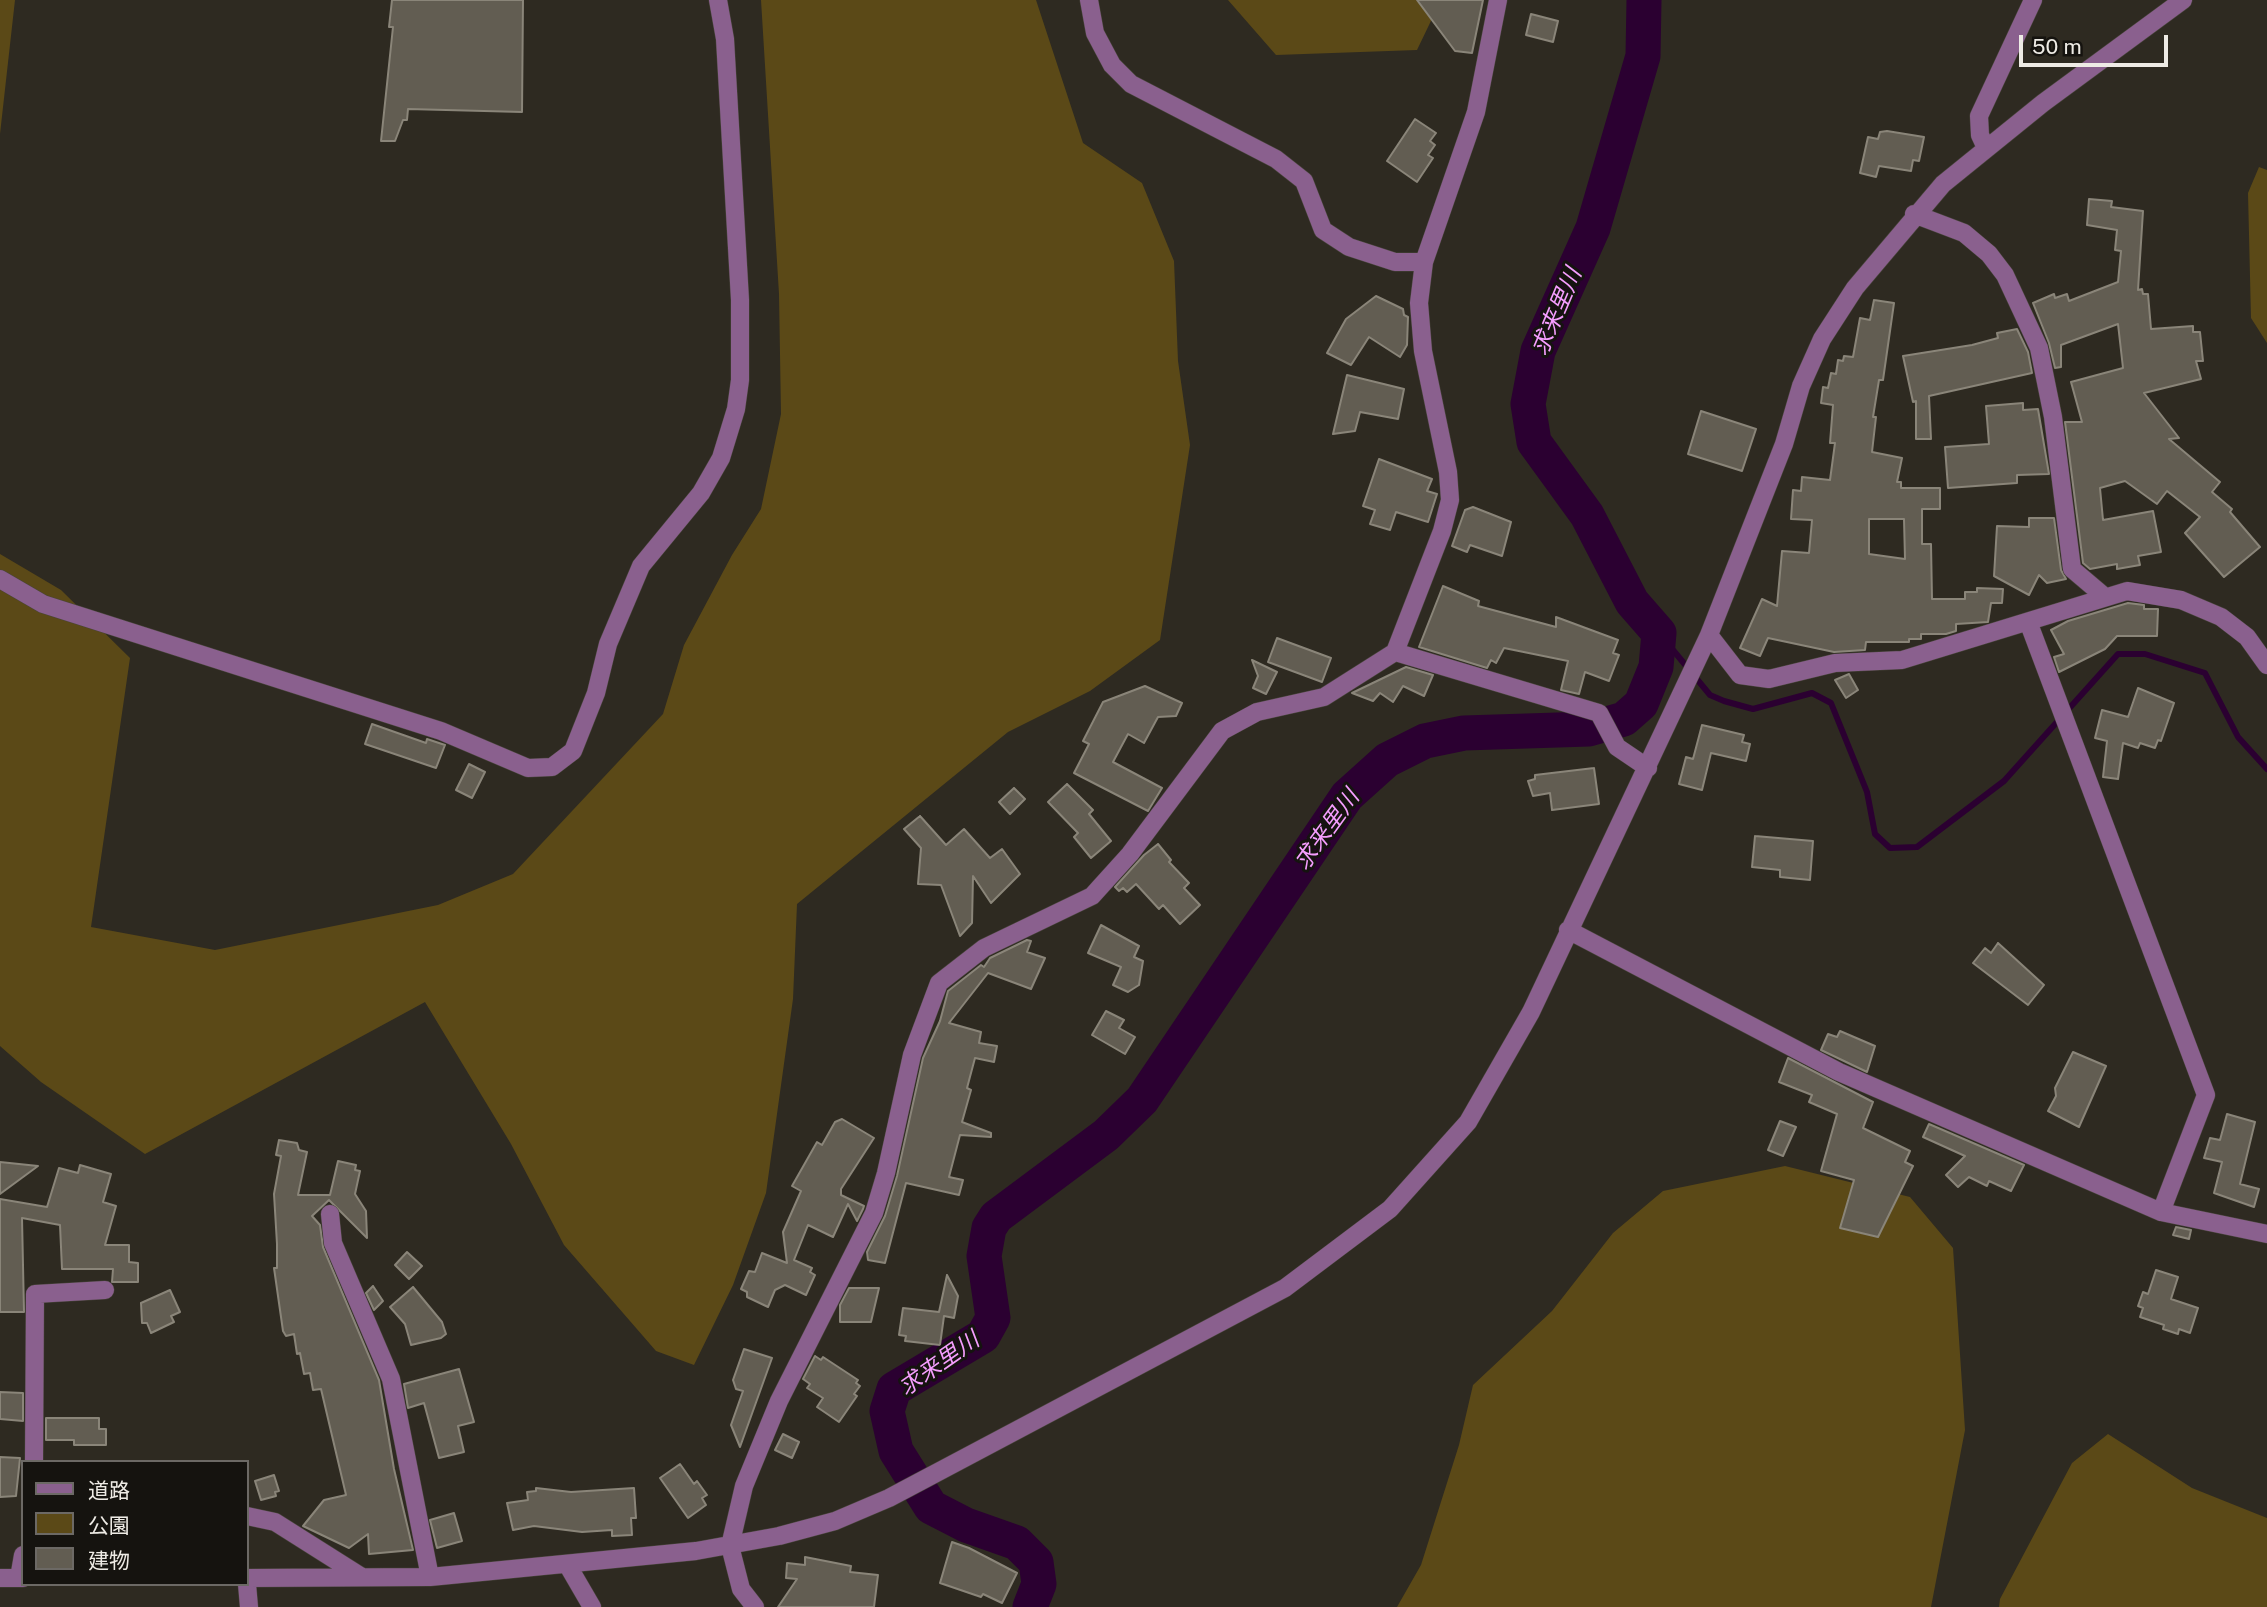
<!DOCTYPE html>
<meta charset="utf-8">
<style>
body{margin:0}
#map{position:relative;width:2267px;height:1607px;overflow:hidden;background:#2e2a21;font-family:"Public Sans","Noto Sans JP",sans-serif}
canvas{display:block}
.legend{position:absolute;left:21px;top:1460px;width:228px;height:126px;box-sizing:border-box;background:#15130f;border:2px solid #6c6965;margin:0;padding:9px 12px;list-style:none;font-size:21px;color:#eeebe5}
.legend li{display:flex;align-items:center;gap:14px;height:35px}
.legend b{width:35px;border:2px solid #6c6965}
.scale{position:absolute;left:2019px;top:35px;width:149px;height:32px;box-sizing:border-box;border:4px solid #eeebe5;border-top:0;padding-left:9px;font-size:21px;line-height:24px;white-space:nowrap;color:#eeebe5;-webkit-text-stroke:5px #15130f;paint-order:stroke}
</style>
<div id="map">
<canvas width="2267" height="1607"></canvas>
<ul class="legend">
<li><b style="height:9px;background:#8a608e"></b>道路</li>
<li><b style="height:19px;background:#5b4917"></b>公園</li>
<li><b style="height:19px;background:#625d52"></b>建物</li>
</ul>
<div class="scale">50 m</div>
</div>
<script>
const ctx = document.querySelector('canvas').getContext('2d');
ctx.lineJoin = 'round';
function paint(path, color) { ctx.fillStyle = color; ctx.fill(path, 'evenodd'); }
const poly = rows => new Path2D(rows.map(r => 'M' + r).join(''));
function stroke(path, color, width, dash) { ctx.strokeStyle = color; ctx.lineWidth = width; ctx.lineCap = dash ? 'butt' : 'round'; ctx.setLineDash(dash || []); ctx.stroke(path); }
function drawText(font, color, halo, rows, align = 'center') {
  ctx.font = font + ' "Public Sans","Noto Sans JP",sans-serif'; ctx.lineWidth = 6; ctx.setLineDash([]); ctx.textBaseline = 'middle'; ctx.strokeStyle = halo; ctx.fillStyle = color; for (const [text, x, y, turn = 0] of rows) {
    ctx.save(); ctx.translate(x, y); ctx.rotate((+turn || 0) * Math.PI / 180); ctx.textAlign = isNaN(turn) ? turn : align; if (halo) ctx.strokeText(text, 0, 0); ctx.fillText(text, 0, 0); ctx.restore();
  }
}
paint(poly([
 [0,0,15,0,0,134],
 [761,0,1036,0,1083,143,1142,183,1174,261,1178,361,1190,445,1160,640,1090,691,1008,732,797,904,793,999,766,1193,733,1285,694,1365,656,1351,564,1245,511,1144,425,1002,145,1154,41,1082,0,1046,0,554,61,590,130,658,91,927,215,950,438,905,513,874,663,714,684,645,732,555,761,509,781,414,779,294],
 [1228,0,1441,0,1417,50,1276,55],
 [2259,167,2267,170,2267,343,2251,318,2248,193],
 [1785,1166,1910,1197,1953,1248,1965,1430,1931,1607,1397,1607,1421,1565,1459,1445,1473,1385,1552,1311,1613,1233,1663,1191],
 [2108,1434,2192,1488,2267,1518,2267,1607,1999,1607,2000,1599,2072,1463]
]), '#5b4917');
stroke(poly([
 [1659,633,1710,695,1724,701,1753,709,1812,693,1831,703,1867,792,1875,834,1890,848,1917,847,2004,781,2118,654,2145,654,2205,673,2238,737,2267,769]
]), '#2b0031', 6);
stroke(poly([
 [1030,1607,1039,1584,1036,1562,1017,1543,966,1525,931,1507,896,1451,887,1411,894,1389,983,1336,993,1318,984,1256,989,1228,996,1217,1106,1135,1142,1100,1347,796,1387,760,1425,741,1464,733,1589,729,1624,719,1641,704,1656,667,1659,633,1632,602,1587,515,1534,442,1528,404,1538,351,1593,228,1643,56,1644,0]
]), '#2b0031', 35);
const building = poly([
 [392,0,523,0,522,112,408,109,407,120,403,120,395,141,381,141,393,27,389,27,392,0],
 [1417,0,1483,0,1472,53,1455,51,1417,0],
 [1531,14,1558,21,1553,42,1526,35,1531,14],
 [1415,119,1436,133,1430,141,1435,145,1428,155,1433,158,1417,182,1387,161,1415,119],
 [1887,131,1924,137,1919,161,1913,160,1911,171,1879,166,1876,177,1860,173,1868,137,1878,139,1880,132,1887,131],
 [2089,199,2112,201,2111,207,2143,211,2138,290,2142,289,2143,294,2148,294,2151,329,2193,326,2193,332,2200,332,2203,361,2196,361,2201,379,2144,393,2179,438,2169,439,2220,482,2212,492,2232,509,2230,512,2260,547,2224,577,2185,533,2200,517,2167,491,2157,504,2125,481,2100,488,2103,520,2153,511,2161,552,2138,556,2140,565,2117,569,2117,564,2090,569,2083,563,2065,422,2082,422,2071,382,2123,368,2118,324,2061,345,2061,367,2055,368,2049,343,2033,303,2054,294,2055,298,2067,294,2069,301,2118,282,2121,251,2115,250,2117,230,2087,225,2089,199],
 [1376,296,1403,309,1404,315,1408,317,1407,345,1400,357,1369,337,1351,365,1327,353,1346,319,1376,296],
 [1874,300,1894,303,1883,380,1879,380,1873,417,1876,417,1872,452,1902,458,1897,482,1901,482,1901,488,1940,488,1940,509,1922,509,1922,544,1931,544,1932,599,1965,599,1965,592,1977,592,1977,588,2003,589,2002,603,1991,603,1988,622,1956,624,1956,631,1946,634,1921,634,1921,639,1909,639,1909,642,1866,642,1865,650,1834,652,1768,638,1760,656,1740,648,1762,599,1777,606,1782,551,1809,553,1812,520,1791,519,1793,490,1801,491,1802,477,1830,480,1835,443,1830,443,1833,405,1821,403,1823,387,1828,388,1831,373,1836,374,1838,360,1843,361,1844,356,1853,357,1860,318,1870,320,1874,300],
 [1869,519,1904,519,1905,559,1869,554,1869,519],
 [2017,329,2028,352,2032,373,1929,396,1931,439,1916,439,1916,401,1913,402,1903,356,1972,345,1998,338,1997,333,2017,329],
 [1347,375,1404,389,1398,419,1360,412,1355,431,1333,434,1347,375],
 [2023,403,2023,410,2038,409,2049,474,2017,475,2017,483,1948,488,1945,447,1989,444,1986,406,2023,403],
 [1701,411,1756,429,1742,471,1688,454,1701,411],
 [1379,459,1432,479,1427,491,1437,494,1428,522,1396,512,1390,530,1370,524,1375,510,1363,506,1379,459],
 [1473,507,1511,522,1502,556,1470,545,1467,552,1452,546,1465,510,1473,507],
 [2029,518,2054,518,2061,570,2066,579,2047,583,2039,575,2029,595,1994,576,1997,526,2029,527,2029,518],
 [1443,586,1479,601,1478,606,1556,627,1556,617,1618,640,1613,653,1619,655,1609,681,1585,672,1579,694,1561,690,1568,661,1504,648,1496,663,1491,660,1487,668,1419,647,1443,586],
 [2128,603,2144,605,2144,609,2158,609,2157,636,2117,636,2105,649,2059,672,2054,657,2064,654,2051,630,2068,621,2128,603],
 [1277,638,1331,658,1322,682,1268,662,1277,638],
 [1252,660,1277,672,1266,694,1253,688,1258,676,1252,660],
 [1406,667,1433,675,1424,696,1403,686,1393,702,1380,693,1373,701,1352,693,1406,667],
 [1849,674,1858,690,1846,698,1835,680,1849,674],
 [1145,686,1182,703,1176,716,1158,717,1144,743,1128,734,1113,762,1162,788,1148,811,1074,773,1089,744,1083,741,1103,702,1145,686],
 [2138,688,2174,703,2161,741,2158,740,2155,748,2140,743,2138,748,2123,743,2118,779,2103,777,2107,741,2095,738,2102,710,2128,717,2138,688],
 [372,724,426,743,427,739,445,745,436,768,365,744,372,724],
 [1702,725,1744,735,1742,742,1750,744,1746,761,1711,753,1702,790,1679,784,1686,757,1693,759,1702,725],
 [469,764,485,772,472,798,456,790,469,764],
 [1594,768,1599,804,1552,810,1550,793,1533,796,1528,781,1535,779,1535,775,1594,768],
 [1067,784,1093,810,1089,814,1111,841,1091,858,1074,837,1078,833,1048,802,1067,784],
 [1014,788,1025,799,1010,814,999,802,1014,788],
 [920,816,946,845,964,829,990,858,1002,849,1020,874,991,903,973,876,972,923,960,936,941,885,918,884,921,848,904,829,920,816],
 [1755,836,1813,841,1810,880,1780,877,1780,870,1752,867,1755,836],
 [1158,844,1171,860,1169,862,1189,883,1184,888,1200,905,1180,924,1163,905,1159,909,1136,884,1127,892,1123,888,1119,891,1115,887,1144,855,1158,844],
 [1101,925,1139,946,1134,957,1143,961,1139,985,1128,992,1113,985,1121,967,1088,953,1101,925],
 [1027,940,1031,941,1027,952,1045,958,1031,989,988,973,949,1023,981,1032,979,1043,997,1046,994,1062,975,1058,967,1088,971,1090,962,1122,991,1133,991,1137,960,1135,949,1177,963,1180,959,1195,906,1183,885,1263,868,1260,867,1252,885,1216,897,1176,923,1058,940,1021,948,991,981,965,984,967,990,958,1027,940],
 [1998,943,2044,985,2028,1005,1973,963,1985,948,1991,953,1998,943],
 [1106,1011,1124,1020,1119,1028,1135,1037,1125,1054,1092,1035,1106,1011],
 [1840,1031,1875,1046,1867,1072,1821,1050,1828,1034,1837,1037,1840,1031],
 [2073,1052,2106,1066,2079,1127,2048,1111,2056,1096,2055,1088,2073,1052],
 [1788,1058,1873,1102,1863,1128,1910,1151,1905,1162,1913,1166,1878,1237,1840,1228,1854,1180,1821,1171,1837,1114,1809,1102,1812,1095,1779,1082,1788,1058],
 [2227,1114,2255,1122,2240,1184,2259,1189,2254,1207,2214,1193,2222,1162,2204,1158,2210,1138,2220,1140,2227,1114],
 [842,1119,874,1138,841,1189,841,1195,864,1206,863,1209,857,1221,848,1204,833,1237,808,1225,794,1260,812,1268,810,1272,815,1275,806,1295,785,1285,775,1290,768,1307,747,1297,747,1292,741,1289,749,1271,755,1272,762,1253,787,1263,783,1232,801,1191,792,1186,817,1142,822,1145,835,1122,842,1119],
 [1780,1121,1796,1127,1783,1156,1768,1150,1780,1121],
 [1929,1124,2024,1165,2011,1191,1989,1181,1987,1186,1969,1177,1958,1187,1946,1175,1965,1156,1923,1137,1929,1124],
 [279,1140,297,1143,299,1150,307,1152,298,1195,330,1195,338,1161,356,1165,355,1170,360,1171,355,1194,366,1211,367,1238,329,1200,312,1216,320,1225,323,1247,379,1380,394,1469,413,1550,369,1554,368,1534,349,1548,303,1526,324,1500,346,1495,321,1389,313,1390,310,1373,304,1374,300,1353,297,1354,294,1334,286,1336,283,1331,274,1268,277,1268,277,1244,274,1194,281,1156,276,1155,279,1140],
 [0,1162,38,1166,0,1194,0,1162],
 [80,1165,111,1174,103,1202,116,1206,105,1245,129,1245,129,1262,138,1263,138,1282,112,1282,113,1269,62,1269,60,1225,22,1218,24,1312,0,1312,0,1199,47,1207,59,1168,78,1173,80,1165],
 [2176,1227,2191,1230,2189,1239,2173,1235,2176,1227],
 [407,1252,422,1266,409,1279,395,1265,407,1252],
 [2156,1270,2178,1277,2171,1299,2198,1308,2190,1333,2179,1329,2178,1334,2163,1329,2164,1325,2140,1317,2143,1308,2138,1306,2143,1292,2148,1294,2156,1270],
 [947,1275,958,1296,954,1318,944,1316,940,1345,905,1341,906,1336,899,1335,903,1308,939,1312,947,1275],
 [373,1286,383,1301,374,1310,366,1293,373,1286],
 [413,1287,442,1322,446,1334,441,1338,411,1345,405,1324,390,1307,413,1287],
 [849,1288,879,1288,871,1322,840,1322,840,1305,849,1288],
 [170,1290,180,1312,171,1316,174,1322,151,1333,147,1323,142,1323,141,1303,170,1290],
 [744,1349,772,1358,740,1447,731,1425,743,1391,736,1389,733,1380,744,1349],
 [815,1356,821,1360,823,1357,858,1380,856,1383,860,1386,854,1394,857,1396,839,1422,817,1407,823,1398,807,1388,810,1384,803,1379,815,1356],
 [459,1369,474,1422,458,1426,464,1452,439,1458,424,1403,408,1408,404,1384,459,1369],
 [0,1392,23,1393,23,1421,0,1419,0,1392],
 [46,1418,99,1418,99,1429,106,1429,106,1445,74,1445,74,1440,46,1440,46,1418],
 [783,1434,799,1442,792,1458,775,1450,783,1434],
 [0,1457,20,1458,16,1496,0,1497,0,1457],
 [680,1464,694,1484,697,1481,707,1495,702,1498,706,1505,688,1518,660,1478,680,1464],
 [274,1475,279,1491,275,1492,276,1496,261,1500,255,1481,274,1475],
 [536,1488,571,1492,634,1488,636,1518,631,1518,632,1535,612,1536,612,1530,582,1532,534,1526,513,1530,507,1503,528,1500,527,1492,536,1491,536,1488],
 [454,1513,462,1541,437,1548,430,1520,454,1513],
 [952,1542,969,1548,1017,1573,1002,1603,983,1594,981,1597,940,1583,952,1542],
 [805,1557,851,1566,850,1572,878,1575,874,1607,778,1607,797,1579,786,1578,787,1563,805,1565,805,1557]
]);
paint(building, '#625d52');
stroke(building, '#8a8579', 2);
const minor = poly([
 [1089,0,1095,33,1112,65,1131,84,1276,159,1304,181,1323,230,1349,247,1395,262,1424,262],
 [1986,148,1980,135,1979,116,2033,0],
 [1914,214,1964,233,1989,254,2005,275,2039,348,2053,417,2072,569,2105,597],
 [0,579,43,604,441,731,528,768,552,767,573,751,596,693,608,644,641,566,701,493,721,458,736,409,740,380,740,300,725,39,718,0],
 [2029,624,2206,1095,2161,1212],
 [1709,635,1740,675,1769,679,1835,663,1902,660,2127,591,2181,600,2221,617,2247,637,2267,665],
 [1395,652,1599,713,1617,747,1648,768],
 [1568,930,1839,1072,2161,1212,2267,1234],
 [330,1214,333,1243,391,1379,430,1577],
 [34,1462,35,1294,105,1290],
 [247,1516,275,1522,362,1577],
 [567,1564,592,1607],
 [0,1578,23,1578],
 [19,1578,23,1555],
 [247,1578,430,1577,492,1571,696,1551,779,1536,835,1521,889,1498,1285,1288,1390,1209,1468,1122,1531,1012,1709,635,1784,444,1801,386,1822,339,1855,288,1943,184,2043,103,2183,0],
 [247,1584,249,1607],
 [755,1607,741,1589,730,1546,744,1486,779,1401,874,1213,886,1173,912,1055,939,983,984,948,1092,896,1130,854,1222,731,1257,712,1324,697,1395,652,1442,531,1450,500,1448,472,1423,351,1419,303,1424,262,1476,112,1498,0]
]);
stroke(minor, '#49453c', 19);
stroke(minor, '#8a608e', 18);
drawText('italic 23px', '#f49dfd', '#15130f', [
 ["求来里川",1557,312,-67],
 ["求来里川",1327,830,-54],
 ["求来里川",939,1364,-35]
]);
</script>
